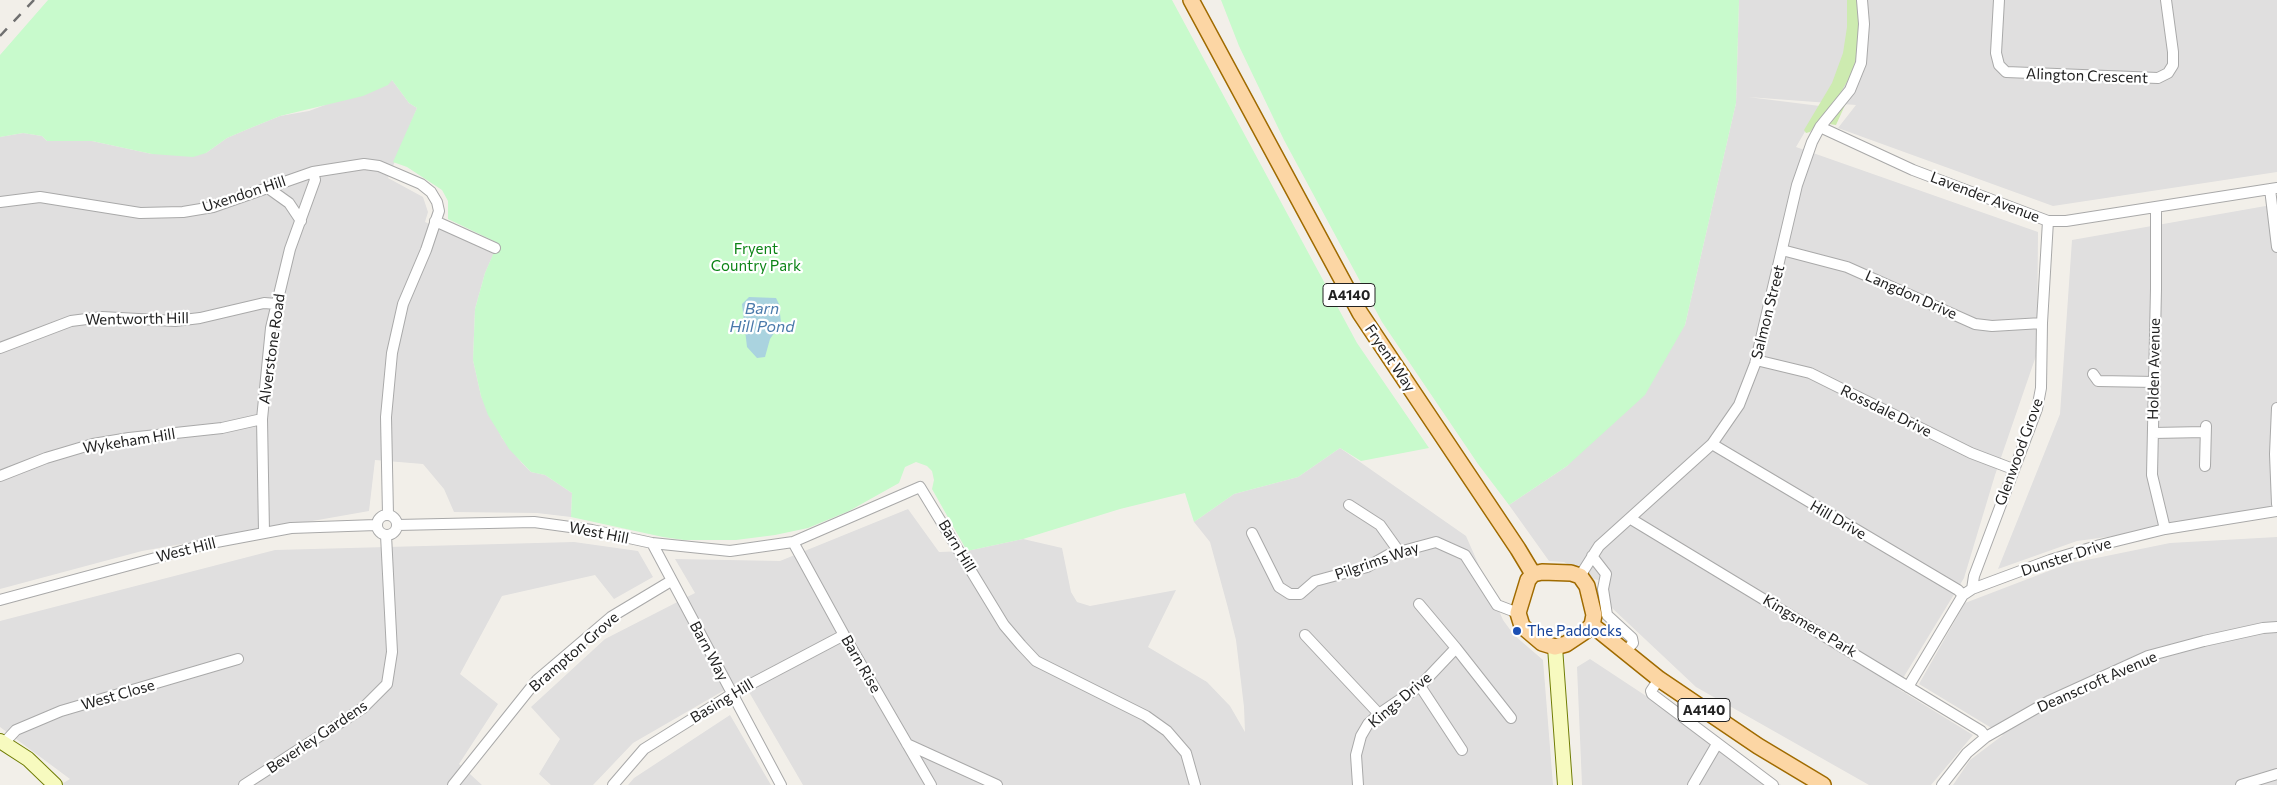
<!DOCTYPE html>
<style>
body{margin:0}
canvas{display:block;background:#f2efe9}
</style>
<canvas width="2277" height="785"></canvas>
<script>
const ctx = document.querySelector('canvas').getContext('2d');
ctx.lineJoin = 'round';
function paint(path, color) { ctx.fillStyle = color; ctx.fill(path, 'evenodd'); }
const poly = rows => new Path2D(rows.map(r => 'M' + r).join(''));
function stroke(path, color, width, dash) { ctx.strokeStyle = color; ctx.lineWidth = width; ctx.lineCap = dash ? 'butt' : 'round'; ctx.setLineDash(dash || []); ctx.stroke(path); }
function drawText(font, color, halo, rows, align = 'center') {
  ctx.font = font + ' Commissioner,sans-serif'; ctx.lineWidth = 4.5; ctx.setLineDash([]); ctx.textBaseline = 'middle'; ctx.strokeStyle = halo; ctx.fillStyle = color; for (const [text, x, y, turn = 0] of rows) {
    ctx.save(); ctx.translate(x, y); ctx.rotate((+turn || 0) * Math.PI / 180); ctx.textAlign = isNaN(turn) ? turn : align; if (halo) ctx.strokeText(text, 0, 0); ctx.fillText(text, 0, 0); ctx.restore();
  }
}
paint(poly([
 [1739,0,2277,0,2277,172,2053,206,1838,128,1856,105,1748,97,1820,106,1796,147,2038,232,2037,353,1995,475,1964,578,1897,688,1973,735,1931,785,1869,785,1696,687,1612,608,1605,581,1592,579,1564,562,1549,561,1509,505,1567,466,1685,325,1736,103],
 [392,80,409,103,417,108,388,178,423,197,428,212,425,222,494,253,485,273,475,309,473,360,481,396,502,438,521,462,531,472,545,475,572,493,571,517,537,513,454,512,444,489,423,464,375,460,369,511,142,551,0,589,0,137,23,133,42,136,47,141,92,141,152,154,206,153,227,138,248,129,280,116,309,111],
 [2277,204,2277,514,2077,541,1998,569,2060,414,2072,240],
 [1340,448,1466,536,1503,620,1514,635,1543,660,1553,785,803,785,742,680,633,743,593,785,551,785,539,774,560,739,531,707,605,639,695,593,675,559,780,561,908,509,939,552,967,551,1023,539,1062,548,1071,592,1077,602,1090,606,1176,590,1148,647,1207,682,1230,706,1245,732,1244,707,1236,640,1228,608,1210,542,1194,522,1234,494,1298,477],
 [2277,537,2277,785,1953,785,1970,760,2003,735,1919,684,1965,603,2067,564,2170,543],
 [574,542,638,551,653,577,614,599,595,575,502,596,460,674,498,704,459,764,482,785,60,785,70,779,0,727,0,621,275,550],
 [1590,659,1781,785,1582,785,1577,667],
 [730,715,771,785,628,785,634,778]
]), '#e0dfdf');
paint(poly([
 [1847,0,1858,0,1858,7,1859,49,1851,75,1838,97,1810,132,1806,133,1804,130,1832,83,1843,53,1847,27],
 [1846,103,1836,125,1829,124,1830,120]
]), '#cdebb0');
paint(poly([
 [48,0,1172,0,1357,343,1429,448,1361,461,1340,448,1298,477,1234,494,1194,522,1185,493,1120,509,1023,539,967,551,932,489,934,480,932,471,927,466,916,462,905,467,899,483,849,511,808,528,775,535,736,540,684,540,663,537,571,517,572,493,545,475,531,472,509,449,488,415,481,396,473,360,475,309,485,273,498,243,448,219,448,201,442,190,407,167,393,162,417,108,409,103,392,80,388,85,363,96,280,116,248,129,227,138,206,153,193,157,152,154,92,141,47,141,42,136,23,133,0,137,0,55],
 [1221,0,1739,0,1736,103,1685,325,1645,395,1567,466,1509,505,1478,464,1382,322,1284,140,1239,46]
]), '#c8facc');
paint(poly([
 [749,297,776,298,779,304,781,323,770,339,765,357,757,358,747,347,742,304]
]), '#aad3df');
const street = poly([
 [1999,0,1996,53,1999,65,2006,72,2158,78,2168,73,2173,65,2173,52,2166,0],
 [1820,127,1913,170,2048,221,2066,221,2277,188],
 [268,188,289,203,301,221],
 [2270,189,2277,247],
 [0,202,40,197,140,213,183,212,213,207,313,172,364,164,379,166,421,184,431,192,437,202,439,211,426,250,403,304,392,353,386,417,388,515],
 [2156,208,2156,289,2152,475,2165,529],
 [435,221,495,248],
 [1782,250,1847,267,1975,324,1992,326,2042,323],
 [0,348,71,321,102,317,175,321,200,318,264,303,277,304],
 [1756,360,1810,373,1971,453,2013,469],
 [2093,374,2098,381,2155,382],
 [2277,408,2275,454,2277,504],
 [2153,433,2205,432],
 [1712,444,1958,590,1963,595],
 [2205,466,2206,426],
 [0,476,46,458,93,444,129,438,222,428,262,419],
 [1349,505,1380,525,1400,553],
 '377 525a10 10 0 1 1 20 0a10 10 0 1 1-20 0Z',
 [1631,519,1981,731,1986,737],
 [397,525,534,522,592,530,652,543,730,551,793,542,920,487,1004,625,1021,645,1036,661,1146,716,1167,731,1186,753,1195,785],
 [264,532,262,419,271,328,290,249,315,180,313,172],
 [1252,533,1279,587,1290,594,1300,594,1315,581,1367,567,1388,555,1436,542,1465,555,1497,605,1518,613],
 [793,542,844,635,931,785],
 [652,543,781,785],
 [1592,556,1606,574,1603,589,1607,615,1632,638,1633,643,1626,651],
 [1580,576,1599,546,1712,444,1739,405,1755,364,1797,185,1812,142,1820,127,1850,90,1861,63,1864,24,1862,0],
 [1972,589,1974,576,2037,409,2041,388,2042,323,2048,221],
 [0,600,211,543,291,528,376,525],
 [1305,635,1379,714],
 [1456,648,1511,718],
 [1659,679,1651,691,1652,694,1773,785],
 [1420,686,1462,750],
 [1908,687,1963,595,1972,589,2050,560,2100,545,2165,529,2277,511],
 [4,743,16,730,61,711,238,659],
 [907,744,997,785],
 [244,785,363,708,387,684,392,652,386,535],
 [453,785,537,680,611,617,671,581],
 [613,785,644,749,732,694,844,635],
 [1358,785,1356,755,1361,736,1368,724,1379,714,1420,686,1456,648,1419,604],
 [1693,785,1717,744],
 [1942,785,1967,753,1986,737,2049,701,2148,656,2204,641,2263,628,2277,627],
 [2241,785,2277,774]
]);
const secondary = poly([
 [1555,647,1565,785],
 [0,741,28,759,55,785]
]);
const primary = poly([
 [1191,0,1360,313,1518,549,1533,574],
 [1542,572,1571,573,1580,576,1587,586,1594,615,1592,625,1587,630,1566,644,1555,647,1542,643,1522,626,1518,613,1528,580,1533,574,1542,572],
 [1592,625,1659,679,1758,746,1823,785]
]);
stroke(street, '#a9a9a9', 12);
stroke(secondary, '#707d05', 16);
stroke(primary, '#a06b00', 18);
stroke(street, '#fff', 10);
stroke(secondary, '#f7fabf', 14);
stroke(primary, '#fcd6a4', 15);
stroke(poly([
 [0,36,34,0]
]), '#707070', 2.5, [10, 10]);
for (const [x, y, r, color] of [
 [1517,631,5,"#1a4fb4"]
]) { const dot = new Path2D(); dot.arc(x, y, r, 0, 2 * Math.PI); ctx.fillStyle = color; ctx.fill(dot); stroke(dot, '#fff', 2); }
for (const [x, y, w] of [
 [1349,295,52],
 [1704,710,52]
]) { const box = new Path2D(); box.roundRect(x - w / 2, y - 11.5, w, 23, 4); ctx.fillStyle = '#fff'; ctx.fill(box); stroke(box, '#222', 1); }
drawText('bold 14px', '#222', null, [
 ["A4140",1349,295],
 ["A4140",1704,710]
]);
drawText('15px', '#222', '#fff', [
 ["Alington Crescent",2087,76,2],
 ["Uxendon Hill",244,194,-18],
 ["Lavender Avenue",1985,197,21],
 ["Langdon Drive",1911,295,24],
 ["Salmon Street",1768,312,-76],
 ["Wentworth Hill",137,319,-1],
 ["Alverstone Road",272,349,-82],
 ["Fryent Way",1390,358,56],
 ["Holden Avenue",2154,369,-89],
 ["Rossdale Drive",1886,411,26],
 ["Wykeham Hill",129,441,-9],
 ["Glenwood Grove",2019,452,-70],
 ["Hill Drive",1838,520,30],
 ["West Hill",599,533,11],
 ["Barn Hill",957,546,59],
 ["West Hill",186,550,-14],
 ["Dunster Drive",2066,557,-18],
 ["Pilgrims Way",1377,561,-19],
 ["Kingsmere Park",1810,626,31],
 ["Barn Way",709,651,62],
 ["Brampton Grove",574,652,-41],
 ["Barn Rise",861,664,60],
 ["Deanscroft Avenue",2097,682,-24],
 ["West Close",118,695,-16],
 ["Kings Drive",1400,700,-40],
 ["Basing Hill",722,701,-31],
 ["Beverley Gardens",317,737,-34]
]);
drawText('15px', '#0c8416', '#fff', [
 ["Fryent",756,249],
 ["Country Park",756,266]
]);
drawText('15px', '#164399', '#fff', [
 ["The Paddocks",1527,631]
], 'left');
drawText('italic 16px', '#4a7aab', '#fff', [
 ["Barn",762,309],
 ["Hill Pond",762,327]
]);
</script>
